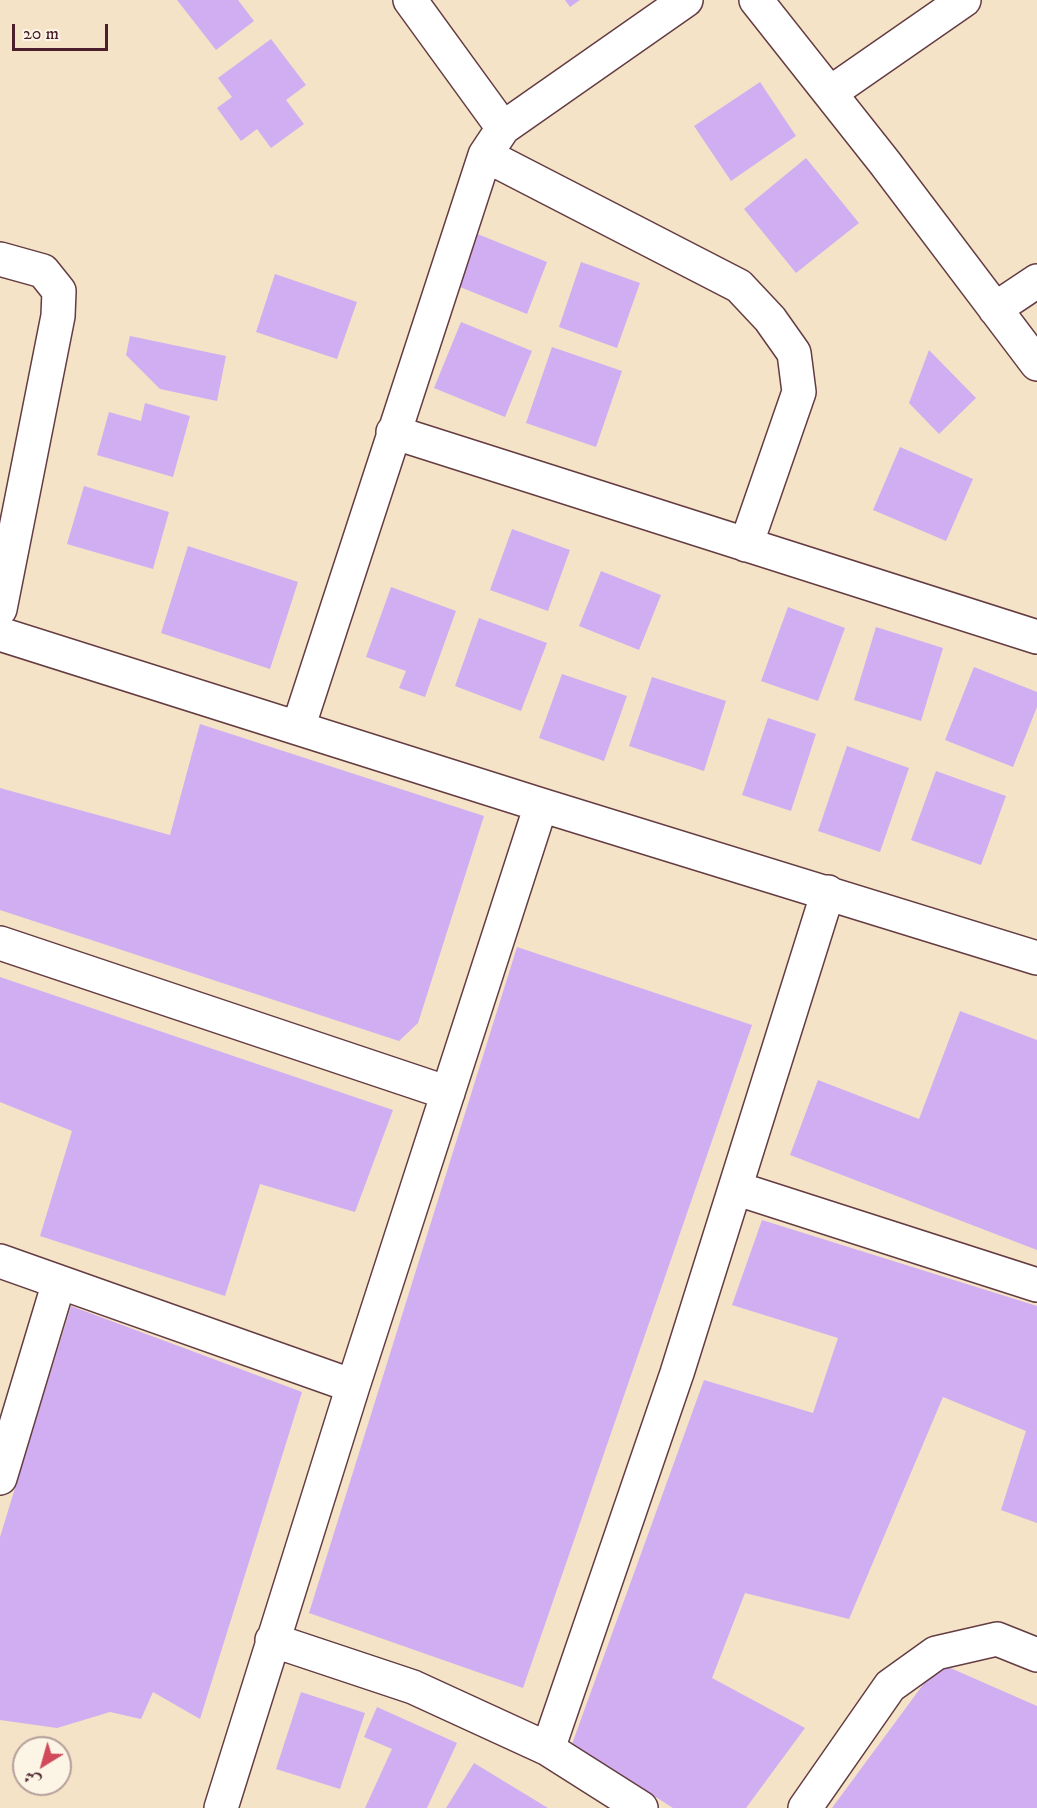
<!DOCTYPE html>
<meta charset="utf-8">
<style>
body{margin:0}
#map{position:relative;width:1037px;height:1808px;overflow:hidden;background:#f4e3c7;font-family:"IM FELL DW Pica",Amiri,serif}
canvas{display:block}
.north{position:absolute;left:12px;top:1736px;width:60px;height:60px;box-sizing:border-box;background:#fcf5e5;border:2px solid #b59f9b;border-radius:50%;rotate:217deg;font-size:16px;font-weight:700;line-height:24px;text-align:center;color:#4a1f2b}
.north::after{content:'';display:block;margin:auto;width:21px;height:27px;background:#d1495b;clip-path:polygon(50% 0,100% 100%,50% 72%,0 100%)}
.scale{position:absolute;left:12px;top:24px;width:96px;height:27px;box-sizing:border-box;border:3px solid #4a1f2b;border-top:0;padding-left:8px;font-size:18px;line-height:21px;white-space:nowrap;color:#4a1f2b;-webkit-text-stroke:4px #fcf5e5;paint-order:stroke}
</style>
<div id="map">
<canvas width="1037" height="1808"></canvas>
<div class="north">ش</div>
<div class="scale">20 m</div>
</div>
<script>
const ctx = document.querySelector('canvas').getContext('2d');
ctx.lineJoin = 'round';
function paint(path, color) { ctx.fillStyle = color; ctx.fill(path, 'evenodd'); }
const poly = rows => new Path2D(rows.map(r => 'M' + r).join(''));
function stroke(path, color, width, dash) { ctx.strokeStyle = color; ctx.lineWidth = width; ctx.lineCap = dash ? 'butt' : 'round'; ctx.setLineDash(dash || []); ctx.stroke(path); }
paint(poly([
 [177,0,238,0,254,21,216,50],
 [565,0,580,0,570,7],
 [271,39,306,85,286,100,304,124,271,148,257,129,241,141,217,108,232,97,218,78],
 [760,82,796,136,731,181,694,126],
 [806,158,859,223,796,273,744,209],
 [475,233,547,262,527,314,455,285],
 [581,262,640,283,617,348,559,327],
 [275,274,357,302,337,359,256,332],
 [461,322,532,351,505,417,434,388],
 [130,336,226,356,217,401,160,389,126,355],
 [552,347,622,371,596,447,526,423],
 [929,350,976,398,939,434,909,403],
 [145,403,190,416,173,477,97,455,109,412,141,421],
 [900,447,973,479,946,541,873,510],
 [84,486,169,512,153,569,67,544],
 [512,529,570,550,548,611,490,590],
 [188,546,298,582,270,669,161,633],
 [601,571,661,595,639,650,579,626],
 [391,587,456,611,425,697,399,688,406,671,366,657],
 [788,607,845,628,818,701,761,681],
 [479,618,547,643,521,711,455,686],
 [876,627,943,648,921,721,854,700],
 [974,667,1037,692,1037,707,1013,767,945,740],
 [562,674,627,696,604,761,539,738],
 [652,677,726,701,704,771,629,746],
 [768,718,816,734,791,811,742,795],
 [200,724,484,816,418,1023,399,1041,0,910,0,788,170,835],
 [847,746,909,768,880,852,818,831],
 [936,771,1006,796,981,865,911,840],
 [517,947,752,1025,523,1688,309,1613],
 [0,977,393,1110,355,1212,260,1184,225,1296,40,1236,72,1131,0,1102],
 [960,1011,1037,1040,1037,1250,790,1155,818,1080,919,1119],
 [762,1220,1037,1306,1037,1523,1001,1510,1026,1431,943,1397,849,1619,745,1593,712,1678,805,1728,746,1808,673,1808,572,1744,704,1380,813,1413,838,1338,732,1305],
 [71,1306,302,1392,200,1719,153,1692,141,1719,110,1712,57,1728,0,1720,0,1537],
 [939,1663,1037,1706,1037,1808,832,1808],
 [301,1692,365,1713,340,1789,276,1769],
 [377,1707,457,1743,427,1808,365,1808,392,1749,364,1737],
 [474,1763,548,1808,446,1808]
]), '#d1aef2');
const minor = poly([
 [410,0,503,128],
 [756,0,885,163,1037,364],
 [830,93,964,0],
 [485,155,739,286,770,319,794,353,799,392,746,545],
 [0,259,43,271,59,291,58,316,0,609],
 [995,309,1037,281],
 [393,432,1037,637],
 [0,634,541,805,1037,958],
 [298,728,485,155,503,128,686,0],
 [0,943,448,1093],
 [735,1188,1037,1285],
 [0,1261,353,1386],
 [0,1478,59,1282],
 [272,1640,413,1687,548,1749,641,1808],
 [548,1749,677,1373,828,892],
 [221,1808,353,1386,541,805],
 [805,1808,890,1686,936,1653,997,1639,1037,1655]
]);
stroke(minor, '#643c42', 36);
stroke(minor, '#fff', 33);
</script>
